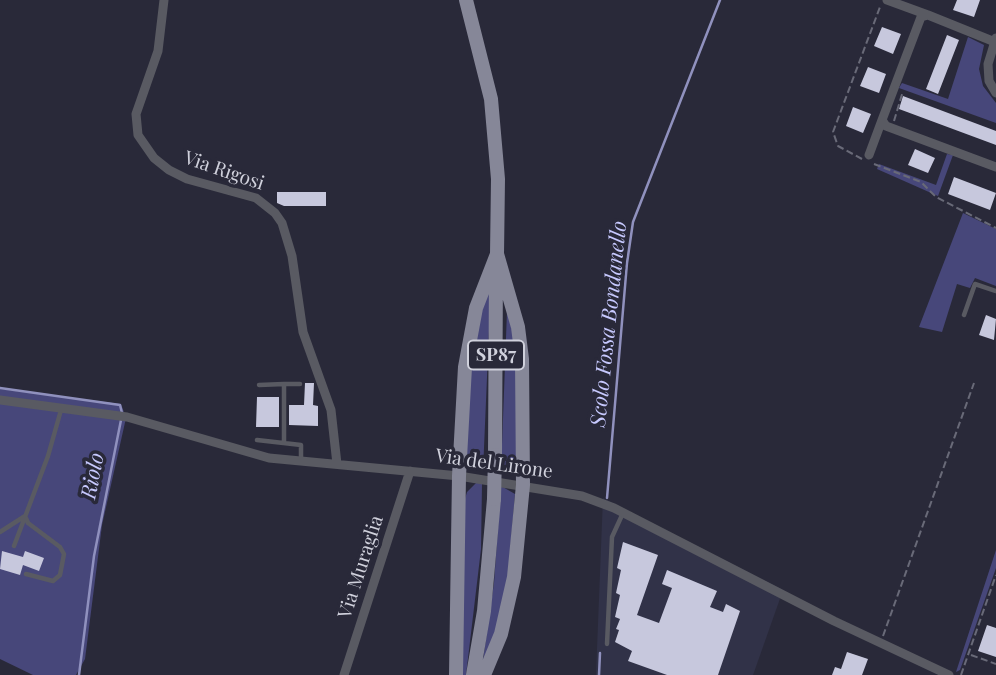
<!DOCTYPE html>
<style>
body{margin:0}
canvas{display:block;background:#292939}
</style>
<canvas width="996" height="675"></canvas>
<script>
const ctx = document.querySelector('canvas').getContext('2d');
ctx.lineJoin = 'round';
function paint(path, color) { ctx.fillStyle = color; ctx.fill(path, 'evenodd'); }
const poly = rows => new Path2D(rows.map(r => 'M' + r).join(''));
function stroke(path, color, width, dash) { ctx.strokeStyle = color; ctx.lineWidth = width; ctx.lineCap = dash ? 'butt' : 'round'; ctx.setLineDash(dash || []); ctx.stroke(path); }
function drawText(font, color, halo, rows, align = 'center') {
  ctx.font = font + ' "Playfair Display",serif'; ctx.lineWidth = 7; ctx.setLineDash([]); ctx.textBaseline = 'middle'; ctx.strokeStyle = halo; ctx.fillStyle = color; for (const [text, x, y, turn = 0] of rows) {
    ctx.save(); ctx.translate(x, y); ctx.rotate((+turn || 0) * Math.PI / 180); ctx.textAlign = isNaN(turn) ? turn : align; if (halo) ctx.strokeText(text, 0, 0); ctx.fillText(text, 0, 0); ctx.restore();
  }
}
paint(poly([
 [603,498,783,590,753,675,596,675]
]), '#313248');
paint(poly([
 [968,37,984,45,979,69,983,86,996,103,996,123,899,88,902,83,948,99],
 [947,154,953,155,938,196,877,169,879,164,936,185],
 [963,213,996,229,996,286,975,278,970,288,957,284,942,332,919,327],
 [491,283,483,471,466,461,472,341],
 [507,311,518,352,517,461,512,472,501,473],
 [0,389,121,404,126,418,102,525,85,659,76,675,33,675,0,659],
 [476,483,482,483,481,549,466,675,461,675,465,499,467,492],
 [501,486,515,494,505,611,482,667,494,583],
 [996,550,996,568,960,670,956,672]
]), '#47477a');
stroke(poly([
 [0,388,120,405,122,413],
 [607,498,627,263,633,222,720,0],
 [79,675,94,556,121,420],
 [599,675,600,653]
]), '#9091be', 2.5);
paint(poly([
 [957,0,980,0,974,17,953,10],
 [882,27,901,34,893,54,874,46],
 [947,35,959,40,938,94,926,89],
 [868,67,886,74,879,93,860,86],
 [903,96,996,131,996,145,899,109],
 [853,107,871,114,863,133,846,126],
 [915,149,935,158,928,173,908,165],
 [954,177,996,193,990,210,948,194],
 [277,192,326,192,326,206,284,206,277,203],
 [986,315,996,319,994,340,979,335],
 [305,383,314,383,313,405,318,406,318,426,289,425,289,405,304,405],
 [257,397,279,397,279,427,256,427],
 [623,542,658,555,637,615,659,623,672,588,662,584,667,570,717,591,710,607,723,612,726,604,740,611,718,675,667,675,628,661,632,651,615,642,619,630,616,629,620,619,615,617,620,595,616,593,621,570,617,568],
 [2,551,23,557,25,551,44,558,39,571,23,565,20,575,0,569],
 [987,625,996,628,996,657,978,651],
 [847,652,868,659,862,675,832,675,835,667,841,669]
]), '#c7c8dd');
stroke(poly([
 [894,121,903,91],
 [862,159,838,146,833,132,880,7],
 [874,164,921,182,936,197,996,228],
 [883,636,974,383],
 [971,655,996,664],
 [961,675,996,575]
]), '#696a78', 2, [7, 3.5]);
stroke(poly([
 [964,315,975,284,996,291],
 [284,384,300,384],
 [259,385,284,384,284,443],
 [257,440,301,445,301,461],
 [0,532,25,516,28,523,60,547,64,554,60,575,53,581,26,574],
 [14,546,48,456,61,410],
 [607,644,612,537,623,513]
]), '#595a62', 4.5);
stroke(poly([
 [164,0,158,51,136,114,138,135,154,158,169,170,187,179,256,198,275,213,282,223,292,256,303,332,331,410,337,464],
 [887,0,928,15],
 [996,38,988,64,989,81,996,93],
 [995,42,928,15,921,17,882,120,886,126,996,167],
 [869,155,882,120],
 [0,400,127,417,269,458,459,476,582,496,614,508,834,621,949,675],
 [344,675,410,471]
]), '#595a62', 9);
stroke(poly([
 [466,0,491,99,498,179,497,254,518,327,522,359,523,485,514,577,501,634,484,675],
 [495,455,496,269],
 [456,675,459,476,465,367,476,308,497,254],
 [473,675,484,611,494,499]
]), '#868798', 14);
stroke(poly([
 [494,499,495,455]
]), '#868798', 14);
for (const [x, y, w] of [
 [496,355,56]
]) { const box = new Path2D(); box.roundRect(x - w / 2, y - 14.5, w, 29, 5); ctx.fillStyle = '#292939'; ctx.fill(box); stroke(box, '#d0d1dc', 2); }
drawText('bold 18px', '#d0d1dc', null, [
 ["SP87",496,355]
]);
drawText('19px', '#d0d1dc', '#292939', [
 ["Via Rigosi",224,171,19],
 ["Via del Lirone",494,464,8],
 ["Via Muraglia",361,567,-72]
]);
drawText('italic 21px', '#c6c8fd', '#292939', [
 ["Scolo Fossa Bondanello",609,324,-84],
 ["Riolo",93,476,-79]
]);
</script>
